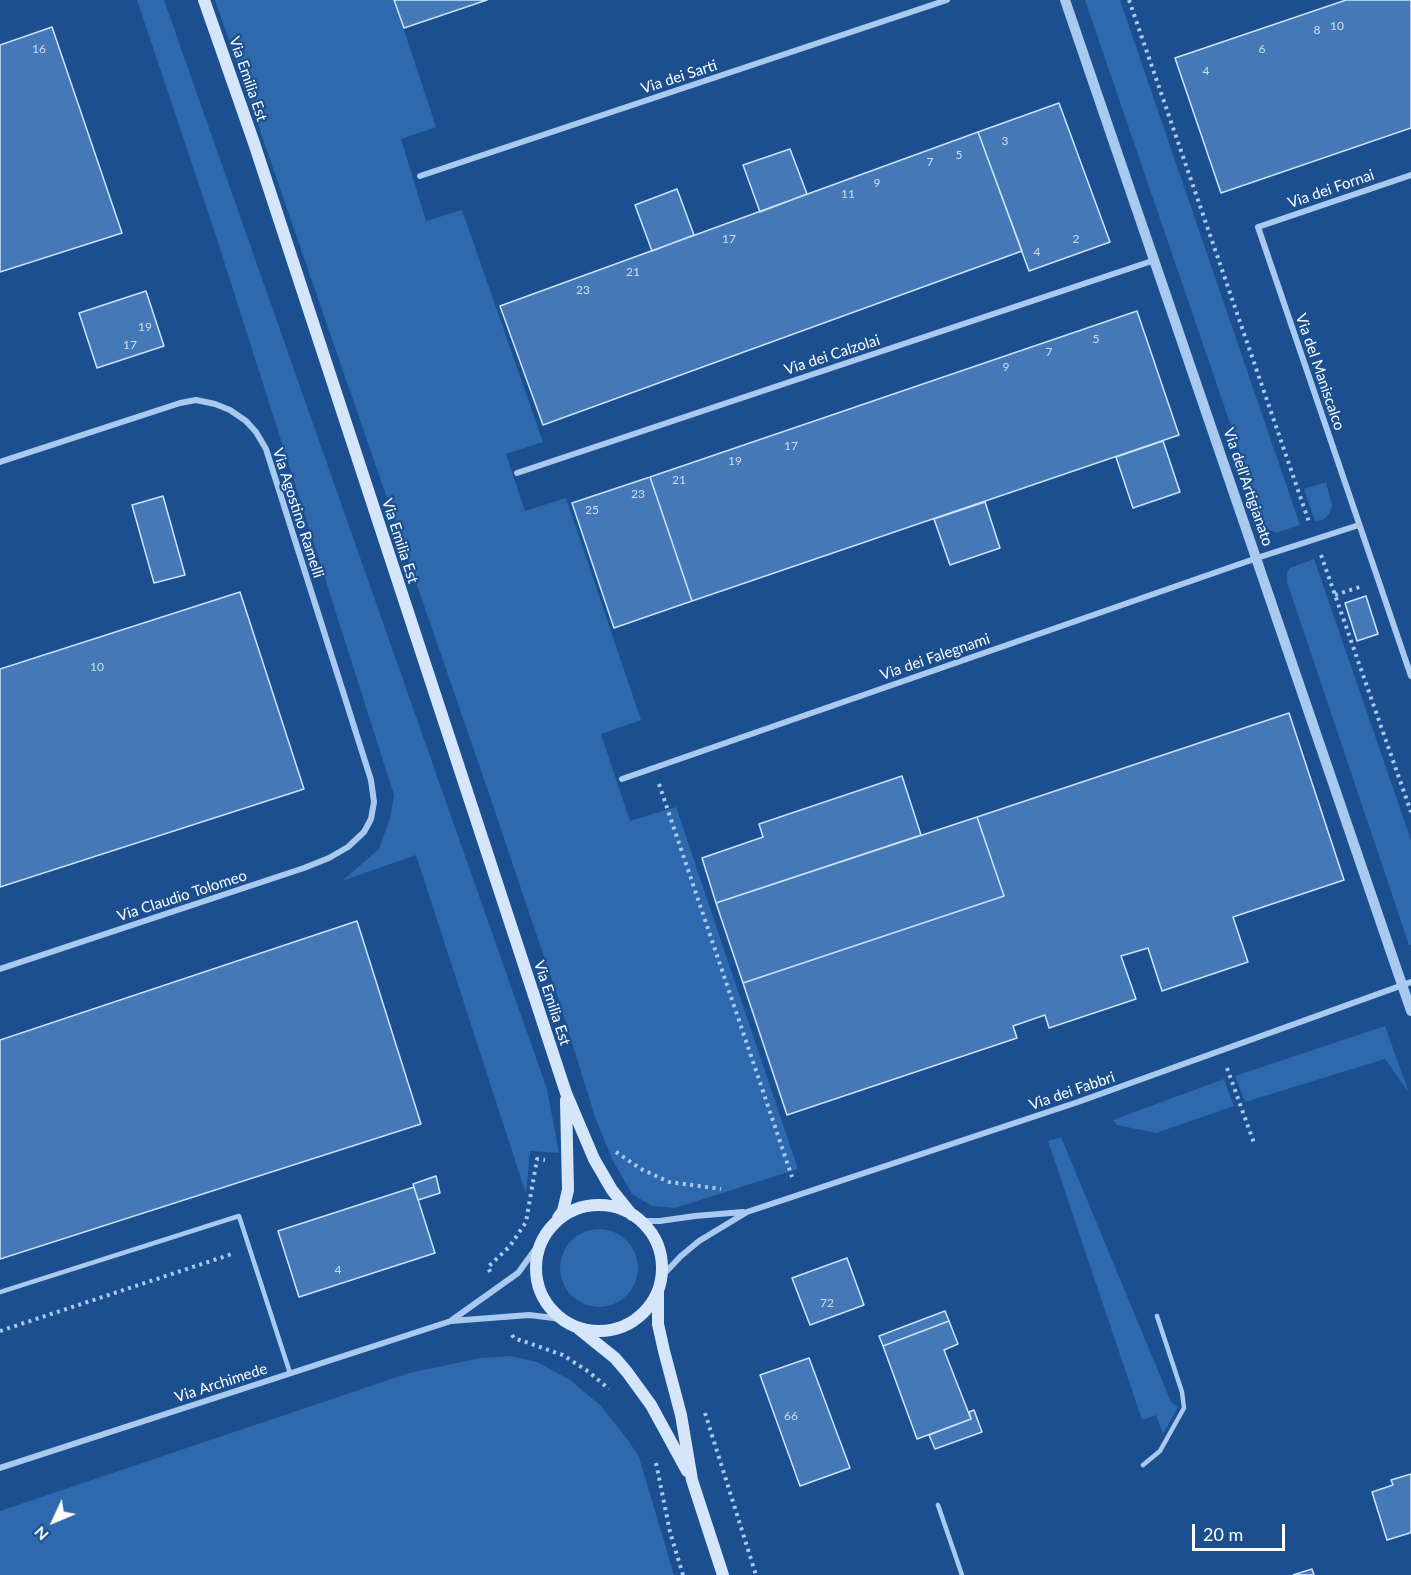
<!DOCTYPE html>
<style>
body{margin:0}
#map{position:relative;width:1411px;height:1575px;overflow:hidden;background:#1b4f8f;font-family:Lato,sans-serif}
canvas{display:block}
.north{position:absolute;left:24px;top:1491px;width:60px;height:60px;-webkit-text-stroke:4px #1b4f8f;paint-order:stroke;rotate:226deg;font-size:16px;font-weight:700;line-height:24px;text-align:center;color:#fff}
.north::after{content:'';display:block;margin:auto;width:21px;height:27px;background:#fff;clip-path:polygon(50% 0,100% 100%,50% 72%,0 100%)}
.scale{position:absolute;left:1192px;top:1524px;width:93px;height:27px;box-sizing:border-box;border:3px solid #fff;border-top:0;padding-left:8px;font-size:18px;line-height:21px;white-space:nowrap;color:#fff;-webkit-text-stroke:4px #1b4f8f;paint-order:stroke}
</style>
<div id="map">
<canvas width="1411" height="1575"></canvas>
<div class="north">N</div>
<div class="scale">20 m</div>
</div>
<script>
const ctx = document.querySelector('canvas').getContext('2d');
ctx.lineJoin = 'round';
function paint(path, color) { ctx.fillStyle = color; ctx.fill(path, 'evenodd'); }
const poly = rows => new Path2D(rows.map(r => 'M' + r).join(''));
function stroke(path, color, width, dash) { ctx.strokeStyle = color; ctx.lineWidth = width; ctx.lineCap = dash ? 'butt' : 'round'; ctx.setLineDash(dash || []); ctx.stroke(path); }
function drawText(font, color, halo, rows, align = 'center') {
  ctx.font = font + ' Lato,sans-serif'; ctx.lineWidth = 4.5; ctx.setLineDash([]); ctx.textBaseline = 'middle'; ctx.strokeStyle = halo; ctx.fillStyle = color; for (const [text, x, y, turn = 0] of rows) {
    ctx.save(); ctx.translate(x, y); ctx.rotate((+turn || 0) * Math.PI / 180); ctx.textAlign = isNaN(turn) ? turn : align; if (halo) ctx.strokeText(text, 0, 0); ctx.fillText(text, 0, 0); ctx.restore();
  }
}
paint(poly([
 [137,0,164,0,547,1089,559,1153,530,1151,526,1194,416,855,342,881,379,849,390,818,394,795,216,236],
 [215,0,394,0,436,127,401,139,426,221,462,210,543,442,506,454,525,511,566,498,641,720,601,734,630,821,676,807,798,1169,675,1208,652,1206,632,1194,612,1159,595,1117,561,1007,485,782],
 [1085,0,1120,0,1300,525,1276,533,1266,528],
 [1326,482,1332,506,1329,514,1323,520,1315,521,1304,489],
 [1314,559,1411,840,1411,945,1409,945,1287,582,1287,572,1290,568],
 [1385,1026,1409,1093,1385,1059,1245,1102,1235,1076],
 [1224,1079,1234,1106,1156,1133,1117,1125,1113,1120],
 [1061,1137,1171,1402,1178,1407,1163,1434,1156,1415,1142,1420,1048,1141],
 '560 1268a39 39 0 1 1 78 0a39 39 0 1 1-78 0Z',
 [511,1356,537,1362,570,1380,601,1406,628,1440,639,1457,674,1575,0,1575,0,1511,409,1373,481,1358]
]), '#2e69ad');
const building = poly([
 [394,0,487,0,404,28,394,0],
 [1346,0,1411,0,1411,128,1221,193,1175,58,1346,0],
 [52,27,122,233,0,272,0,45,52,27],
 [1059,103,1110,242,1029,271,978,132,1059,103],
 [978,132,1022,251,543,425,500,306,978,132],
 [790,149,807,194,760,212,743,165,790,149],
 [677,189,694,235,652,251,635,205,677,189],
 [146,291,164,346,97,368,79,313,146,291],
 [1137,311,1179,435,692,601,650,477,1137,311],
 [1163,441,1180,492,1133,508,1116,457,1163,441],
 [650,477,692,601,614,628,572,503,650,477],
 [163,496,185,575,154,583,132,505,163,496],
 [985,502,1000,548,950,565,934,519,985,502],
 [240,592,304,789,0,887,0,669,240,592],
 [1366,596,1378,634,1357,641,1345,603,1366,596],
 [1289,713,1344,880,1233,917,1248,962,1162,991,1148,948,1121,956,1136,999,1049,1028,1045,1015,1013,1026,1017,1038,787,1115,743,983,1004,896,977,817,1289,713],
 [902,776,921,835,716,903,702,858,763,837,759,824,902,776],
 [977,817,1004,896,743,983,716,903,977,817],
 [357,921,421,1124,0,1259,0,1040,357,921],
 [436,1176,440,1193,418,1200,413,1184,436,1176],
 [414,1187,435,1253,299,1297,278,1231,414,1187],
 [847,1258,864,1305,810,1325,792,1278,847,1258],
 [945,1311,949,1321,883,1346,879,1336,945,1311],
 [949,1321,958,1344,944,1350,971,1419,917,1439,883,1346,949,1321],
 [809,1358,850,1468,800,1486,760,1375,809,1358],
 [974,1410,982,1432,935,1449,929,1435,971,1419,969,1412,974,1410],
 [1411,1474,1411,1530,1410,1533,1387,1540,1372,1492,1393,1485,1391,1480,1411,1474],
 [1312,1569,1314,1575,1293,1575,1312,1569]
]);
paint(building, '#4478b7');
stroke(building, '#cfe3fa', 1.5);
stroke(poly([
 [1129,0,1309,522],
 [1321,555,1411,812],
 [1335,595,1363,586],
 [659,784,792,1177],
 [1227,1068,1254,1143],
 [616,1152,641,1169,669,1182,721,1189],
 [490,1272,488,1267,510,1246,526,1222,537,1159,545,1160],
 [0,1331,232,1254],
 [512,1335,514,1338,563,1355,589,1372,609,1389],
 [705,1413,756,1575],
 [656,1463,670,1532,683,1575]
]), '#a9c9ee', 4, [3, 4.5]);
stroke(poly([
 [0,1292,239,1216,290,1373],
 [1143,1465,1160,1451,1184,1408,1182,1392,1157,1316],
 [938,1505,962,1575]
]), '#a9c9ee', 4.5);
stroke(poly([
 [1411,175,1258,227,1411,676],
 [420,176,947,0],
 [0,462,180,403,196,400,215,404,230,410,246,421,256,432,266,449,371,780,374,802,371,819,364,832,348,847,329,858,304,868,0,969],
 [517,473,1155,260],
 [622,779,1257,558,1359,525],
 [641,1221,660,1221,695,1216,743,1212],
 [661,1277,681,1256,699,1241,747,1212,1078,1102,1411,982],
 [452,1320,518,1273,542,1240],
 [0,1468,451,1321,529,1315,562,1319]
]), '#a9c9ee', 6);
stroke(poly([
 [1065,0,1411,1011]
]), '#a9c9ee', 10);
stroke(poly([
 [204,0,254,143,566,1093,594,1159,612,1190,632,1215],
 '536 1268a63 63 0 1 1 126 0a63 63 0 1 1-126 0Z',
 [558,1218,563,1211,568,1190,566,1100],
 [658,1291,658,1324,664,1351,681,1415,692,1480,723,1575],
 [579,1329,615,1358,627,1372,651,1405,687,1471]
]), '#d6e6fa', 12);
drawText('12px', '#d0dded', null, [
 ["10",1337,26],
 ["8",1317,30],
 ["16",39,49],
 ["6",1262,49],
 ["4",1206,71],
 ["3",1005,141],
 ["5",959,155],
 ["7",930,162],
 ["9",877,183],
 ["11",848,194],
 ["17",729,239],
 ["2",1076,239],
 ["4",1037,252],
 ["21",633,272],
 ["23",583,290],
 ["19",145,327],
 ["5",1096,339],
 ["17",130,345],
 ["7",1049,352],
 ["9",1006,367],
 ["17",791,446],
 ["19",735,461],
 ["21",679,480],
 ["23",638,494],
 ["25",592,510],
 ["10",97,667],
 ["4",338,1270],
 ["72",827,1303],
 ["66",791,1416]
]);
drawText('15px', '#fff', '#1b4f8f', [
 ["Via dei Sarti",679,77,-18],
 ["Via Emilia Est",248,79,71],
 ["Via dei Fornai",1331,189,-19],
 ["Via dei Calzolai",832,355,-18],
 ["Via del Maniscalco",1320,372,71],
 ["Via dell'Artigianato",1248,487,71],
 ["Via Agostino Ramelli",298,513,72],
 ["Via Emilia Est",400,541,72],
 ["Via dei Falegnami",935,657,-19],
 ["Via Claudio Tolomeo",182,896,-18],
 ["Via Emilia Est",552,1003,72],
 ["Via dei Fabbri",1072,1091,-19],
 ["Via Archimede",221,1383,-18]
]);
</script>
